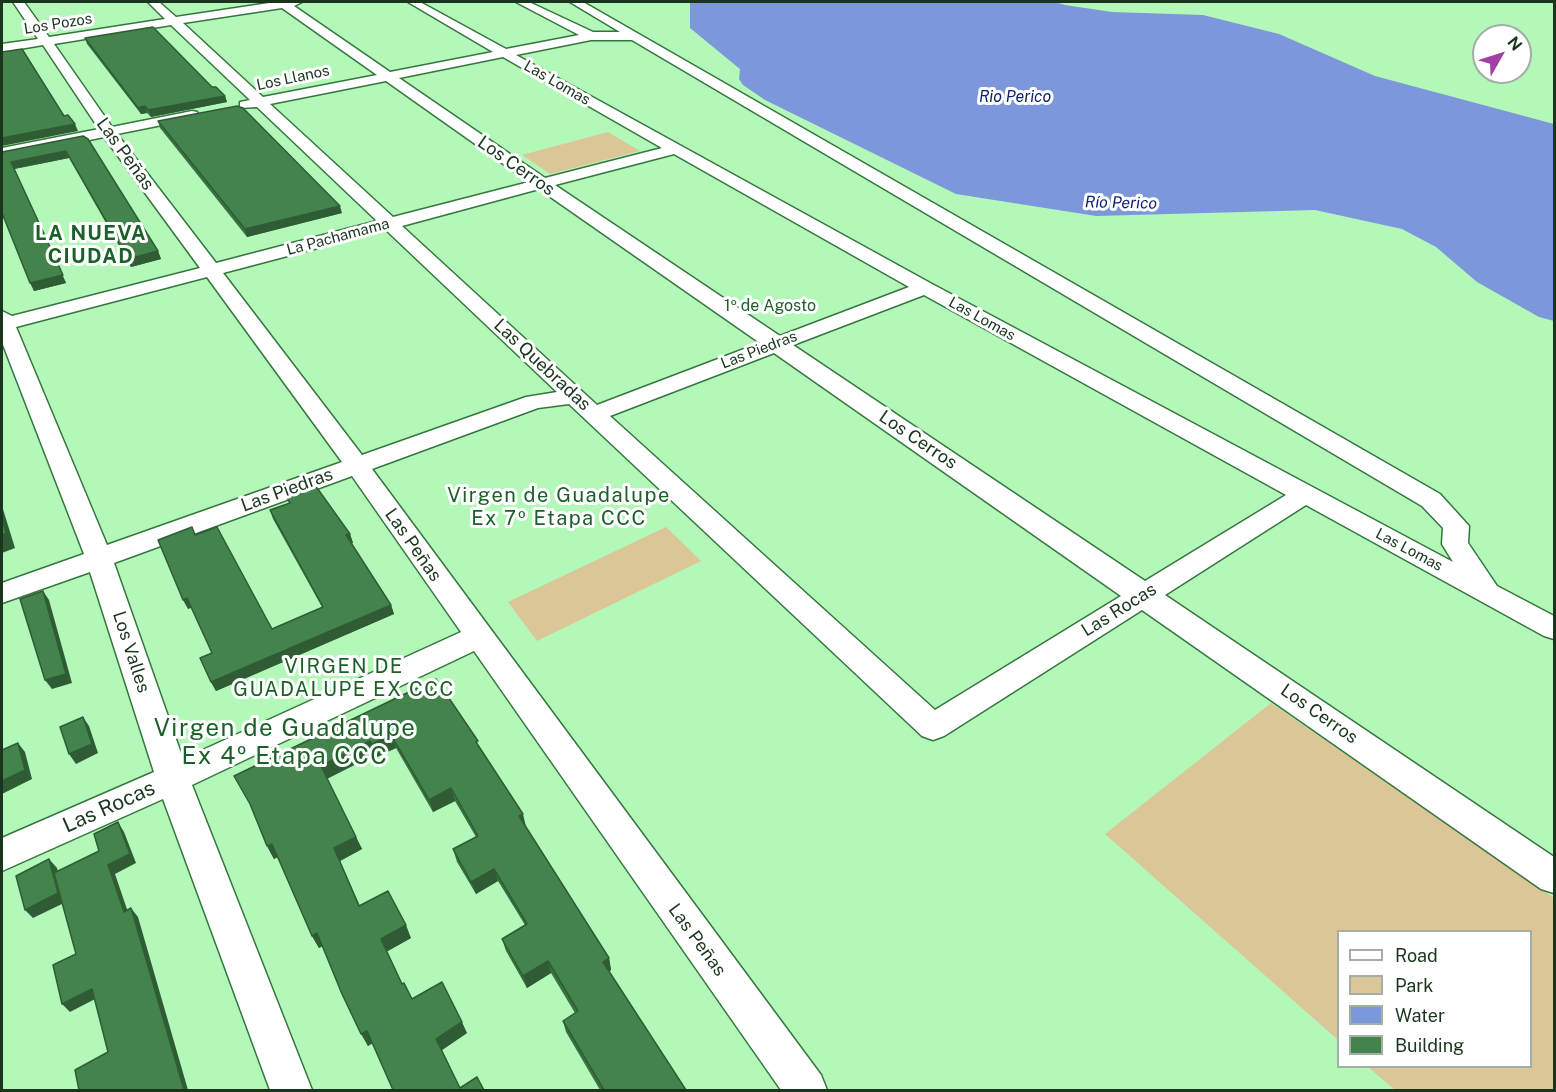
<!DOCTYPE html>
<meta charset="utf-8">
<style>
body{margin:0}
#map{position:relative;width:1556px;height:1092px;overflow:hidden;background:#b3f8b9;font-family:"Public Sans",sans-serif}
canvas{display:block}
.frame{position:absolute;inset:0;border:3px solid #1a351d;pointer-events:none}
.legend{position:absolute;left:1337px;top:930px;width:195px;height:138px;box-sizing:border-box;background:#fff;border:2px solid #a3aea5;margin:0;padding:8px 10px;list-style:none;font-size:18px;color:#1a351d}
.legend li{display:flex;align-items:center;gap:12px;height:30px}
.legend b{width:30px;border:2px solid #a3aea5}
.north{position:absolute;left:1472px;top:24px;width:60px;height:60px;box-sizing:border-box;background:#fff;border:2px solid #a3aea5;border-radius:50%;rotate:51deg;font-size:16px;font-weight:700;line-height:24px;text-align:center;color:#1a351d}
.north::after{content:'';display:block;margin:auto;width:21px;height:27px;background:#a23ea4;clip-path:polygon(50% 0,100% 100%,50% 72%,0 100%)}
</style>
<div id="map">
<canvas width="1556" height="1092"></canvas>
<div class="frame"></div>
<ul class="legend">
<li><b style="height:8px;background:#fff"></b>Road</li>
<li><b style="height:16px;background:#dbc698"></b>Park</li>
<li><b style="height:16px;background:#7c97da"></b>Water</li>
<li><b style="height:16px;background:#43844c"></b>Building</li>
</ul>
<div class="north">N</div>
</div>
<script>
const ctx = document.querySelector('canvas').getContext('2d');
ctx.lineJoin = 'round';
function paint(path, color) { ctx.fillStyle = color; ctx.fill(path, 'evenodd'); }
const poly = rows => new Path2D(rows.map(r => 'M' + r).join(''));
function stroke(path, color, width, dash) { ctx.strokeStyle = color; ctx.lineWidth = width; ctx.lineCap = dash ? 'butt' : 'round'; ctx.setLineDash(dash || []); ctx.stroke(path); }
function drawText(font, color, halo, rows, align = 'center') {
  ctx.font = font + ' "Public Sans",sans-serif'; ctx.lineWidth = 6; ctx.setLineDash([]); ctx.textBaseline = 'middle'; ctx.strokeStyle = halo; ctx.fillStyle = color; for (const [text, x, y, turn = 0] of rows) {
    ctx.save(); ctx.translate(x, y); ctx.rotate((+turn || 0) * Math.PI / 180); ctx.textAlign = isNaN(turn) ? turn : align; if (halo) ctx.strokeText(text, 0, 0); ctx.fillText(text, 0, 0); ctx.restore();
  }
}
paint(poly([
 [608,132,640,151,550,174,522,155],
 [666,527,701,561,537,641,508,602],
 [1271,703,1554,898,1554,1090,1395,1090,1368,1067,1530,1066,1530,932,1338,932,1338,1040,1105,834]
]), '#dbc698');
paint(poly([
 [701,2,1036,2,1060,12,1112,19,1203,22,1270,39,1365,82,1554,133,1554,308,1491,273,1449,239,1414,221,1315,199,1096,205,968,187,775,94,753,79,753,67,702,28]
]), '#7c97da');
paint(poly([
 [690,2,712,2,714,25,764,61,768,67,767,76,785,88,976,178,1096,194,1315,188,1414,210,1427,213,1462,231,1505,264,1554,291,1554,321,1539,317,1477,282,1436,247,1402,229,1315,210,1096,216,956,194,765,100,743,85,739,79,740,69,690,28,690,2],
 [1024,2,1055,2,1065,5,1112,12,1203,15,1279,34,1375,76,1554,124,1554,142,1355,88,1261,44,1203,29,1112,26,1060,19,1028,7,1024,2]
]), '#7c97da');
const street = poly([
 [13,2,24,2,49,37,165,19,148,2,159,2,176,17,276,2,302,2,294,6,390,72,493,52,408,2,420,2,506,49,579,35,516,2,529,2,593,32,620,32,570,2,583,2,1440,494,1469,526,1468,543,1497,586,1554,616,1554,639,1544,636,1306,505,1165,595,1554,857,1554,893,1541,889,1142,610,944,736,933,740,922,736,569,404,538,408,372,469,821,1075,827,1090,781,1090,474,651,192,785,312,1090,270,1090,163,799,2,871,2,838,154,772,90,572,2,603,2,583,84,554,2,342,2,311,12,316,200,268,104,137,2,158,2,148,99,129,43,45,2,52,2,44,38,39,13,2],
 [282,8,377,75,263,97,183,23,282,8],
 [171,25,250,100,240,102,240,108,257,107,377,221,216,263,117,134,197,118,199,115,197,112,192,111,112,127,54,44,171,25],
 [591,40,632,40,1422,506,1443,528,1442,544,1453,562,932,284,516,55,591,40],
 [503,57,662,148,545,178,399,78,503,57],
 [386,81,529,182,393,217,270,104,386,81],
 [674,154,909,287,780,336,555,185,674,154],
 [539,189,760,343,597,405,402,226,539,189],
 [386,230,557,392,526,397,362,455,223,273,386,230],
 [207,277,342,462,107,545,16,327,207,277],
 [924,295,1286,495,1145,581,793,345,924,295],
 [774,353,1121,596,935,710,610,416,774,353],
 [352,476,461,632,183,759,114,563,352,476]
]);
stroke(street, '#35763f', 3);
paint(street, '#fff');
paint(poly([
 [85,38,212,87,225,96,227,102,151,117,147,113,141,114,87,44],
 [158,121,342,213,247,237,160,128],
 [83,136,158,251,161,259,131,267,69,158,14,169,66,283,34,291,2,152],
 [286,496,350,534,353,543,351,543,391,605,394,614,216,691,211,682,212,653,191,608,188,609,195,535,272,629,322,607,273,519,270,510,289,503],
 [436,679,481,750,526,827,609,958,611,970,609,972,686,1090,600,1090,566,1032,563,1021,575,1013,551,973,527,988,506,951,502,939,525,925,498,881,476,894,457,862,453,849,476,837,455,801,433,812,396,748,377,757,376,754,327,778,362,849,340,861,360,906,411,938,386,952,402,984,412,999,467,1033,442,1050,460,1088,484,1090,393,1090,372,1043,368,1046,323,946,319,948,312,936,278,857,274,859,267,846,250,805]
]), '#3a7241');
paint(poly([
 [225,96,227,102,151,117,148,110],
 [145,106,147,113,141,114,138,108],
 [75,124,78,131,2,146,2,147,2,138],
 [66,151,69,158,14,169,66,283,34,291,30,283,11,162],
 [340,206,342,213,247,237,245,229],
 [158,251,161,259,131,267,128,259],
 [2,506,15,548,2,553],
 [350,534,353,543,349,544,346,535],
 [43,591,49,600,72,683,52,689,45,680],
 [187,598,192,607,188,609,183,600],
 [391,605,394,614,216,691,211,682],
 [83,717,89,726,98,753,76,764,69,754],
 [391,735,396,748,377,757,372,744],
 [370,741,376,754,327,779,321,766],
 [18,743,25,752,32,779,2,794,2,781],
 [451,788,455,801,433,812,429,800],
 [523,814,526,827,522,829,519,816],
 [118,822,124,832,136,863,115,874,131,921,124,912,108,865],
 [356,837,362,849,340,861,365,919,334,848],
 [272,844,279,856,274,859,267,846],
 [49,859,57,868,66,902,33,918,25,910],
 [494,869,498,881,476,894,471,882],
 [131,908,138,917,188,1090,184,1090],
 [406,925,411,938,386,952,381,939],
 [317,933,324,945,319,948,312,936],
 [609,958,611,970,605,974,603,962],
 [548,961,551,973,527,988,523,976],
 [92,989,99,997,70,1012,62,1004],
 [462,1022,467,1033,442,1050,436,1039],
 [367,1031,373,1043,368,1046,361,1034]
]), '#2f5c35');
const building = poly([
 [153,27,212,87,216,87,225,96,148,110,145,106,138,108,85,38,153,27],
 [22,49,64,116,68,115,75,124,2,138,2,52,22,49],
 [237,106,243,108,340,206,245,229,158,121,237,106],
 [83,136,88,139,158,251,128,259,66,151,11,162,63,275,30,283,2,213,2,152,83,136],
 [315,485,350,534,346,535,391,605,211,682,200,658,212,653,187,598,183,600,158,540,192,527,195,535,217,527,272,629,323,607,270,510,290,503,286,496,315,485],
 [2,519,6,533,2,535,2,519],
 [43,591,66,674,45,680,20,599,43,591],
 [436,679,478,741,476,742,523,814,519,816,609,958,603,962,686,1090,604,1090,563,1021,578,1011,548,961,523,976,502,939,527,924,494,869,471,882,453,849,478,836,451,788,429,800,391,735,372,744,370,741,321,766,356,837,334,848,359,906,388,891,406,925,381,939,402,984,404,983,412,999,442,982,462,1022,436,1039,460,1088,477,1077,484,1090,393,1090,367,1031,361,1034,342,994,317,933,312,936,272,844,267,846,250,804,234,776,436,679],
 [83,717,92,744,69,754,60,727,83,717],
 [18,743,25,770,2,781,2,750,18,743],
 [118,822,130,854,108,865,124,912,131,908,184,1090,79,1090,75,1070,108,1052,92,989,62,1004,53,965,76,954,54,873,99,851,94,834,118,822],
 [49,859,58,893,25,910,16,876,49,859]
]);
paint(building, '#43844c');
stroke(building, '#2f5c35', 1.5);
drawText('15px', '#1a351d', '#fff', [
 ["Los Pozos",58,24,-9],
 ["Los Llanos",293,78,-12],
 ["Las Lomas",557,83,30],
 ["La Pachamama",338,237,-15],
 ["Las Lomas",982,319,29],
 ["Las Piedras",759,350,-21],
 ["Las Lomas",1409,550,28]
]);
drawText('italic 16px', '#0f216e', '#fff', [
 ["Rio Perico",1015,97],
 ["Río Perico",1121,203,1]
]);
drawText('16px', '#1c6029', '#fff', [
 ["1º de Agosto",770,306]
]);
drawText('18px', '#1a351d', '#fff', [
 ["Las Peñas",125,154,54],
 ["Los Cerros",516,166,35],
 ["Las Quebradas",542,365,43],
 ["Los Cerros",918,440,34],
 ["Las Piedras",287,490,-20],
 ["Las Peñas",413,545,55],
 ["Las Rocas",1119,610,-32],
 ["Los Valles",131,652,72],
 ["Los Cerros",1319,714,35],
 ["Las Peñas",697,940,54]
]);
ctx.letterSpacing = '1.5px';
drawText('bold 20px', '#1c6029', '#fff', [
 ["LA NUEVA",91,234],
 ["CIUDAD",91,257]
]);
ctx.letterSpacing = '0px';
ctx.letterSpacing = '1.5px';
drawText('20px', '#1c6029', '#fff', [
 ["Virgen de Guadalupe",559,496],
 ["Ex 7º Etapa CCC",559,519],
 ["VIRGEN DE",344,667],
 ["GUADALUPE EX CCC",344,690]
]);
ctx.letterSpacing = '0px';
drawText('21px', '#1a351d', '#fff', [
 ["Las Rocas",109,807,-24]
]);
ctx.letterSpacing = '1.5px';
drawText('24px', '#1c6029', '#fff', [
 ["Virgen de Guadalupe",285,729],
 ["Ex 4º Etapa CCC",285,757]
]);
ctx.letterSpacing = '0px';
</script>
